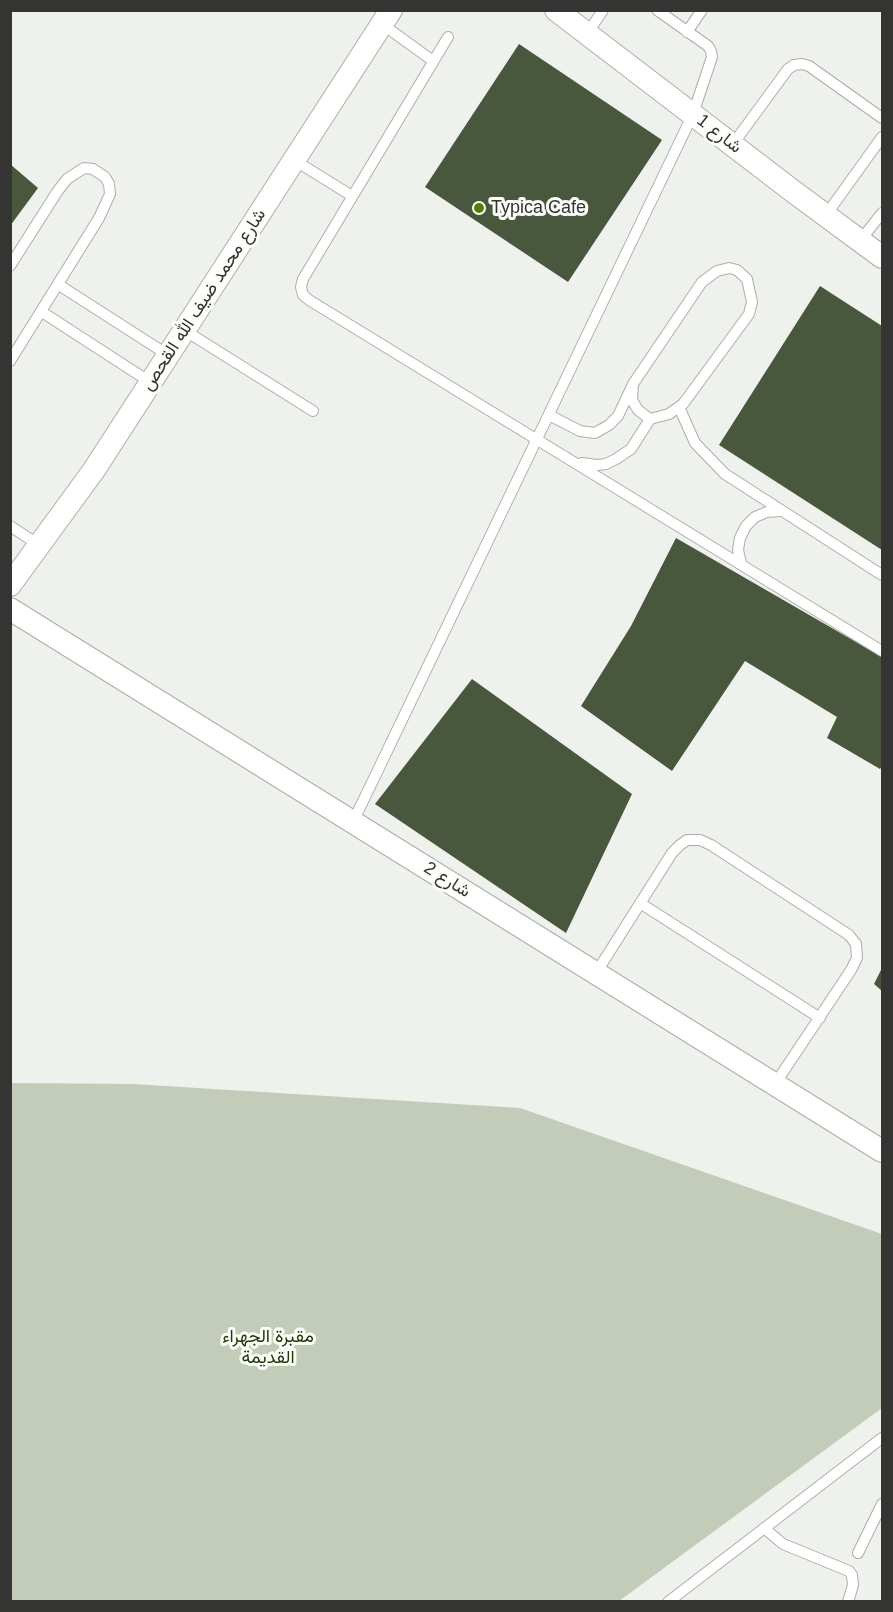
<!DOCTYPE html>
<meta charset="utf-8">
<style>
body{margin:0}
#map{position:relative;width:893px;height:1612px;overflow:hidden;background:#eef1ec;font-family:Helvetica,sans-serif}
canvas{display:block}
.frame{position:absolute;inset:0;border:12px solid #343533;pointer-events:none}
</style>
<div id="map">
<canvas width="893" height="1612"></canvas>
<div class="frame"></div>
</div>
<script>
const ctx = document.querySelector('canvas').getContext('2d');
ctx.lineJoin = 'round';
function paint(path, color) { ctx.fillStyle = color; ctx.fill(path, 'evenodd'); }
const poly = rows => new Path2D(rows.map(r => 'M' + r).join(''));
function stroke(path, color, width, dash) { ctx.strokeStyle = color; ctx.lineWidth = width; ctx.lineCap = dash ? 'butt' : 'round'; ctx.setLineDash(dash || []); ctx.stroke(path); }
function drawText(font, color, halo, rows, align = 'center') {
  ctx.font = font + ' Helvetica,Vazirmatn,sans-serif'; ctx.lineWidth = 6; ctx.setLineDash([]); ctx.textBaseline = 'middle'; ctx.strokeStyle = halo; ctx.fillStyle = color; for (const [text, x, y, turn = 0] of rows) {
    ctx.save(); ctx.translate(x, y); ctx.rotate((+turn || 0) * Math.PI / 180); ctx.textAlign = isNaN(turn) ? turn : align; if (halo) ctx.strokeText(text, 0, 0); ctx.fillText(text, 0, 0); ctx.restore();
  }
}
paint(poly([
 [11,1083,133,1084,520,1108,882,1234,882,1408,619,1601,11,1601]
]), '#c2ccb9');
paint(poly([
 [519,44,662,140,568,282,425,187],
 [10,164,38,188,10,226],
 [820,286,882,326,882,550,719,445],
 [676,538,882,657,882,766,880,769,827,738,837,717,745,661,672,771,581,706,631,626],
 [472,679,632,794,566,933,375,804],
 [882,968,882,991,874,984]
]), '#49573c');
const lane = poly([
 [382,24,433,61],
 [687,32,702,10],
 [587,34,603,10],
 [448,37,303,279,301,287,303,295,309,300,882,651],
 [733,144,788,69,794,65,802,64,809,66,882,118],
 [294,160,352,196],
 [826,215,882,137],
 [860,241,882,213],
 [10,266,57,192,67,179,84,168,93,169,105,177,109,184,110,194,99,218,10,361],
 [59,285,168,355],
 [42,312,150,382],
 [184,330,313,411],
 [679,407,695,443,725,474,882,575],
 [549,415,580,431,595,433,609,425,618,416,633,384,702,282,717,271,729,268,737,270,747,279,752,302,749,314,683,404,669,414,650,419,638,410,632,400,633,384],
 [582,463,597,465,606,464,616,459,631,449,650,419],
 [10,526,39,545],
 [741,563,738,550,740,538,746,526,755,517,767,512,780,511],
 [353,822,693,114,712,57,711,51,708,46,657,10],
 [640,903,820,1018],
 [596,973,672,853,680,845,687,840,700,840,711,845,849,935,856,944,857,958,851,970,775,1084],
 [764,1528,783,1544,849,1571,852,1575,853,1585,848,1602],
 [858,1553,882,1504],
 [668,1602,882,1438]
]);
const street = poly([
 [556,10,794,192,882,257],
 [10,585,94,470,391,10],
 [10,609,882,1151]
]);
stroke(lane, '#acaeaa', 12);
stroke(street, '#acaeaa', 24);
stroke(lane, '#fff', 10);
stroke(street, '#fff', 22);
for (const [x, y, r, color] of [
 [479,208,6,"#527d00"]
]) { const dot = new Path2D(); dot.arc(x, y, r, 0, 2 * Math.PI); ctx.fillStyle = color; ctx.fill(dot); stroke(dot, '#fcfef9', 2); }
drawText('18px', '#343533', '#fcfef9', [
 ["شارع 1",719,134,38],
 ["شارع محمد ضيف الله القحص",204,300,-57],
 ["شارع 2",447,880,32]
]);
drawText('18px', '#343533', '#fcfef9', [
 ["Typica Cafe",491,208]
], 'left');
drawText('18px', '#243807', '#fcfef9', [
 ["مقبرة الجهراء",268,1337],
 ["القديمة",268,1358]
]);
</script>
